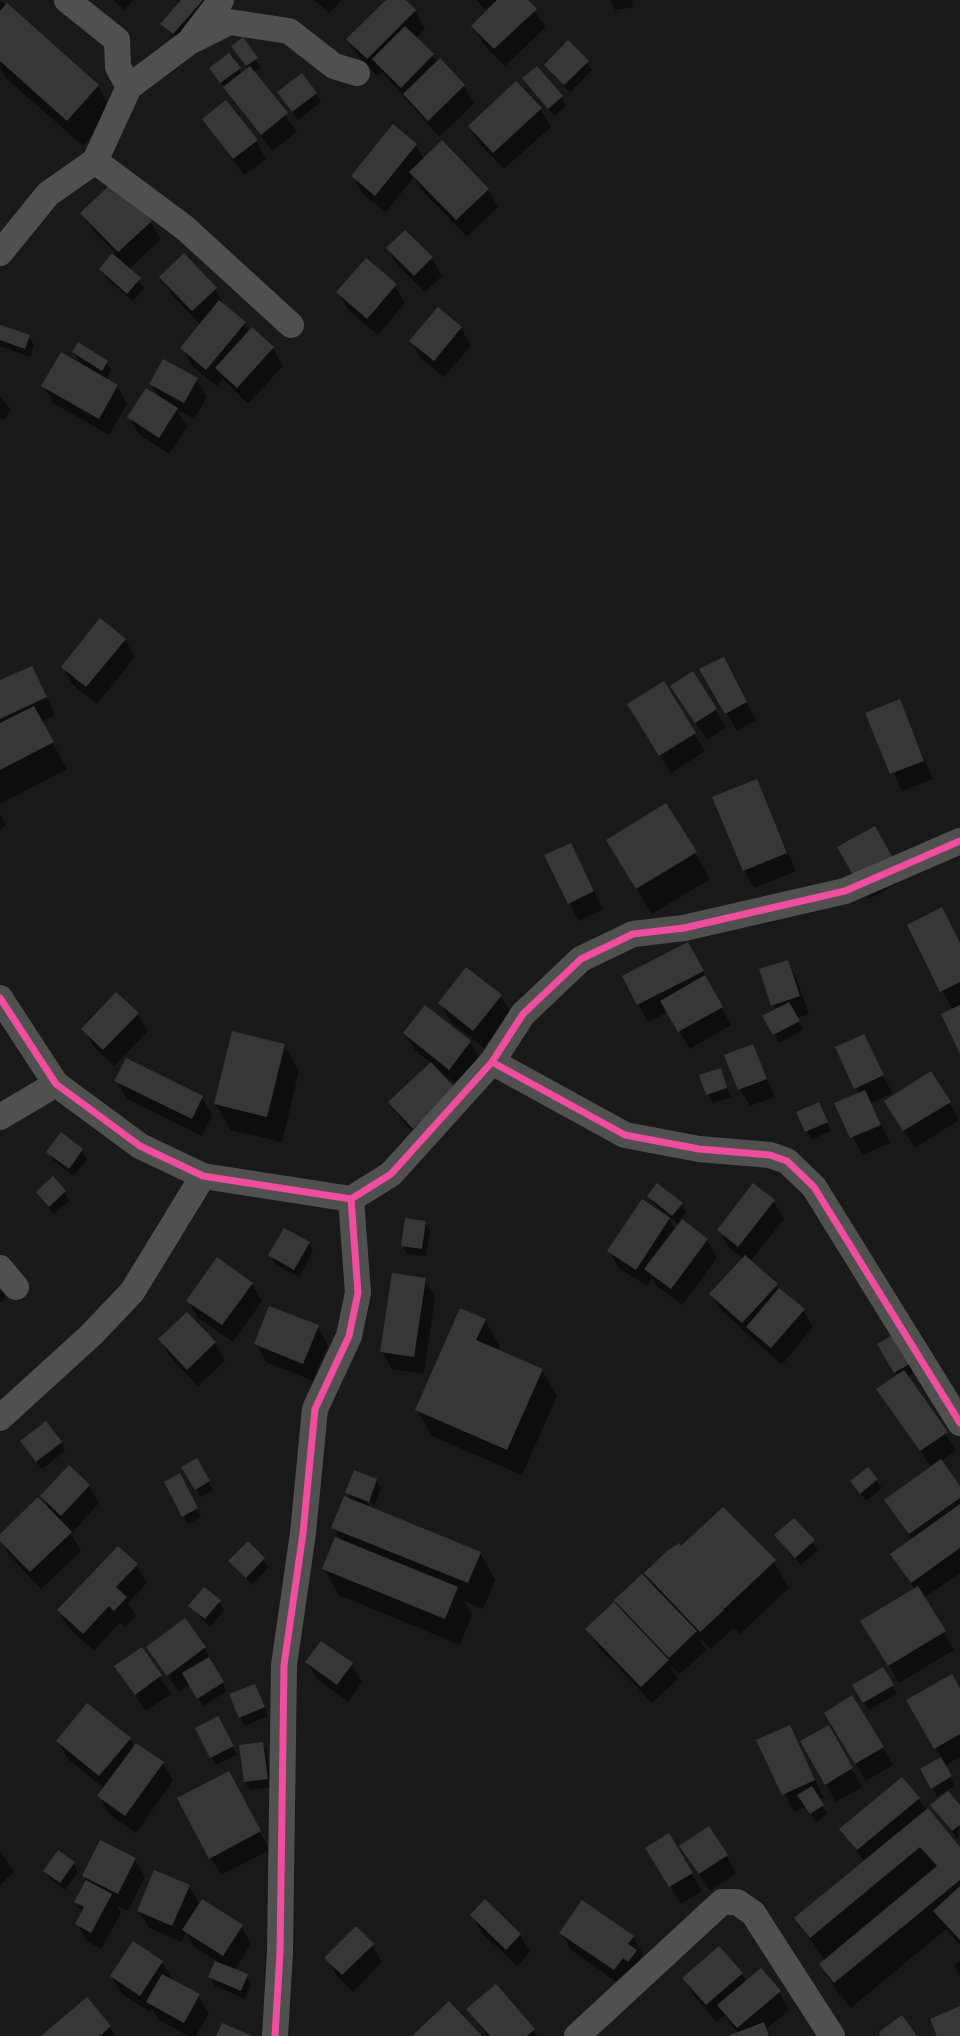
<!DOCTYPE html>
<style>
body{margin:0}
canvas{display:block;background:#191919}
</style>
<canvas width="960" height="2036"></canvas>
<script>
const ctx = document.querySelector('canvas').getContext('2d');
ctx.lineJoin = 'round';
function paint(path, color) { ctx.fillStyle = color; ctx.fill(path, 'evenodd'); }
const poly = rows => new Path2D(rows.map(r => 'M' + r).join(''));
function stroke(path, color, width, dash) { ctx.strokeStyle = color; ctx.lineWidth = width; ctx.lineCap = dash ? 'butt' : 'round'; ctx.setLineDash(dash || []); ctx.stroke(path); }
paint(poly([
 [0,0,98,86,113,112,83,146,6,78,0,67],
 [113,0,133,0,125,10],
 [183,0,205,0,178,42,162,24],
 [314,0,340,0,341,1,329,13],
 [388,0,403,0,415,11,425,29,415,39,464,86,474,104,439,137,382,72,378,76,359,57,348,40],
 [476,0,526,0,546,27,505,66,483,44,473,26,488,12],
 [610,0,632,0,633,7,615,10],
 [238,55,256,59,261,67,253,73,297,132,272,151,211,69,239,69,242,74,248,69],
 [587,62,592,70,570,93,546,65],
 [524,79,561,97,566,106,554,116],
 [316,94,321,102,298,120,284,101],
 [540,109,551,127,504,169,480,144,470,126],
 [204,119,256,141,266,159,244,175],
 [416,145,424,160,488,190,498,207,467,237,422,190,414,177,386,212,363,194,353,176],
 [83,213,150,222,161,239,128,270,144,288,133,301,106,278,101,270,115,253,93,231],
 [388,249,432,258,442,276,425,292,398,266],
 [161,277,215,289,226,308,244,323,249,332,273,348,283,366,248,404,223,379,217,386,192,366,182,348,201,325,172,295],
 [395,286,405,303,378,335,348,310,338,293],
 [0,327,29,337,34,345,30,357,0,346],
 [461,328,471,346,444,377,421,359,411,341],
 [74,352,107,362,111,370,106,380,117,386,127,404,109,435,53,403,43,386,82,367],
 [196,379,207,397,194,419,177,410,187,427,169,454,139,434,129,417,159,398,151,384],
 [0,397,11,410,4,421,0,418],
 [125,640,135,657,97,704,73,685,63,667],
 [702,670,733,677,756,720,737,731],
 [692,674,726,727,707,740,683,704],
 [0,682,41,685,55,715,41,722,67,769,0,804],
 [663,684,705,751,671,773,639,723],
 [899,701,933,779,902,791,868,714],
 [756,781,796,871,754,888,744,870],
 [0,813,6,826,0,829],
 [840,847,903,880,869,899],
 [695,853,710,879,652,914,623,867],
 [580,862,603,909,579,921,569,903],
 [960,944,960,1050,953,1010,942,991],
 [698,962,731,1025,690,1049,668,1012,648,1022,638,1004],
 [787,962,797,980,809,1014,797,1018,803,1030,779,1043,765,1016,776,1011,761,970],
 [501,996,511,1014,484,1048,450,1021,440,1003],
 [425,1007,470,1042,480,1060,460,1086,437,1071,424,1145,401,1119,390,1102,432,1064,415,1050,405,1033],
 [137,1014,148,1031,114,1066,94,1047,84,1029],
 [864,1036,892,1093,871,1103,890,1143,862,1155,837,1104,860,1094,856,1088],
 [284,1045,299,1071,282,1142,231,1130,215,1104],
 [752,1046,775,1097,750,1106,740,1089],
 [720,1070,731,1097,713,1103,708,1094],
 [116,1081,202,1097,212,1115,202,1136,127,1099],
 [949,1102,959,1120,915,1148,896,1119],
 [798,1113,823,1113,831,1131,811,1140],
 [61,1135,82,1151,87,1159,74,1176,53,1160,48,1152],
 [65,1192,69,1201,54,1214,38,1193],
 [649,1196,682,1204,686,1212,680,1220,707,1240,717,1258,682,1305,657,1286,652,1278,647,1286,619,1268,609,1251,667,1215,676,1231,680,1225,654,1204],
 [773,1201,784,1219,750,1262,803,1310,813,1327,782,1365,722,1311,711,1294,743,1259,729,1248,719,1230],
 [425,1223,430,1231,426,1256,407,1254,402,1245],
 [309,1243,313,1252,299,1277,275,1264,271,1255],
 [424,1279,435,1297,424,1374,392,1369,382,1352],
 [252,1284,262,1301,233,1342,198,1318,188,1301],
 [0,1287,6,1297,0,1303],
 [187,1314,215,1343,225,1361,198,1386,170,1357,160,1339],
 [485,1320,500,1347,498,1351,542,1370,557,1396,522,1475,432,1436,417,1410],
 [318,1327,328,1345,313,1381,266,1362,256,1344],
 [895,1335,917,1371,907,1377,956,1450,940,1462,960,1489,960,1573,924,1598,954,1650,899,1683,863,1621,915,1590,892,1554,913,1540,887,1500,932,1468,889,1407,898,1376,880,1345],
 [61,1443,65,1451,42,1469,27,1450],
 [196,1460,213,1490,201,1497,184,1467],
 [868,1469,882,1488,866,1501,857,1489],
 [179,1475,201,1517,188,1524,166,1482],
 [376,1480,381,1488,374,1507,366,1493,363,1495,371,1509,480,1553,495,1580,483,1609,464,1601,472,1615,460,1645,339,1595,324,1569,341,1541,333,1527,352,1501,347,1493],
 [89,1486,99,1503,71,1534,81,1551,41,1589,9,1555,0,1536,50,1510,42,1496],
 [794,1520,818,1550,801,1565,776,1536],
 [248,1543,269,1567,252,1585,230,1561],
 [118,1548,137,1566,147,1583,128,1603,136,1616,125,1627,120,1622,94,1651,69,1628,59,1611],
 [681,1549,774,1562,789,1588,740,1634,734,1628,711,1649,698,1637,706,1650,680,1674,670,1666,678,1679,652,1703,598,1647,587,1629,623,1612,616,1601,654,1588,646,1574],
 [219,1601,224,1610,210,1627,190,1606],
 [185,1621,205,1648,227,1691,203,1706,190,1684,179,1692,148,1647],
 [141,1649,171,1694,146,1711,117,1667],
 [307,1662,351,1664,362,1682,348,1702,318,1680],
 [882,1669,897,1694,869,1710,854,1685],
 [960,1691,960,1757,944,1766,955,1786,937,1796,922,1770,942,1758,908,1701],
 [259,1694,268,1716,245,1726,240,1717],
 [217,1718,237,1755,216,1765,197,1729],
 [789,1727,824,1798,819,1800,827,1814,816,1822,806,1806,794,1812,759,1741],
 [828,1727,862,1787,836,1802,802,1742],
 [836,1731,883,1747,893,1765,866,1781],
 [130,1739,135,1748,137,1745,163,1764,173,1781,136,1833,109,1814,99,1796,105,1789,68,1759,58,1741],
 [262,1744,267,1752,272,1787,250,1790,245,1782,241,1747],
 [902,1779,960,1850,960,1945,946,1929,851,2008,836,1990,821,1964,825,1961,796,1919,865,1862,841,1829],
 [238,1791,270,1850,221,1875,211,1858],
 [932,1806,960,1808,958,1839,937,1814],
 [669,1836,702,1891,681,1904,648,1848],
 [0,1851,14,1872,0,1885],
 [726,1856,736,1873,710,1891,692,1864],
 [135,1860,145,1877,128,1911,117,1905,121,1913,101,1949,87,1941,77,1924,82,1913,76,1902,87,1882,84,1876],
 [73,1863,78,1872,65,1890,50,1879,45,1871],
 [189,1886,200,1905,241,1926,251,1944,234,1971,246,1976,251,1984,245,1999,215,1986,210,1977,217,1961,194,1947,186,1933,182,1942,149,1928,139,1911],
 [472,1915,520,1935,530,1952,517,1966,482,1933],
 [561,1933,633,1937,643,1954,640,1959,645,1968,624,1987,571,1950],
 [372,1945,382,1962,353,1992,337,1976,327,1958],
 [960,1961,960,1976,954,1965],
 [162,1962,172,1979,198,1996,209,2013,196,2036,188,2036,159,2020,152,2009,150,2012,122,1994,112,1977],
 [742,1974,747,1983,779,1992,789,2010,766,2029,770,2036,732,2036,738,2034,725,2015,717,2022,694,1996,684,1978],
 [469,2009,533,2030,537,2036,487,2036],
 [110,2027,115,2036,44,2036]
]), '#0007');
paint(poly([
 [181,0,203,0,173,34,160,24],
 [386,0,406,0,416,10,367,59,346,39],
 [497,0,528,0,537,9,494,49,471,26],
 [7,3,99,85,67,121,0,61,0,11],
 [405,26,434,54,401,88,372,59],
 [243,37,258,58,246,66,231,46],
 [568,40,589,61,564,85,544,65],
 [229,53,241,68,220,83,209,68],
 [440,58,465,85,428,121,403,94],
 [250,66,288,113,261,135,223,87],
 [537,66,563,96,548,109,522,78],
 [302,73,317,93,292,112,277,92],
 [516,81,542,108,493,153,468,126],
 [226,100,258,140,233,159,202,119],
 [393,124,417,144,375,196,351,176],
 [442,140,489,189,456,220,409,172],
 [114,181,152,221,118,252,80,213],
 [405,230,433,257,414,276,386,248],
 [112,253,141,278,127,294,99,269],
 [184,253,217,288,192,311,159,277],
 [366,258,397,284,367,319,336,292],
 [219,300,246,322,206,370,180,348],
 [438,307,462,327,434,361,409,341],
 [0,325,30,335,25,349,0,340],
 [252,327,274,347,237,388,215,368],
 [78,342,108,361,102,371,72,352],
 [61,352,118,385,99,419,41,386],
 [163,359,198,378,184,403,149,384],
 [146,388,178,408,159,438,127,417],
 [100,618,126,639,86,687,61,667],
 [724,657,747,702,725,714,699,669],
 [32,666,47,697,0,719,0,680],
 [693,671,717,709,695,723,670,686],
 [664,681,696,733,659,756,627,704],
 [900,699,924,761,890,774,865,713],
 [34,706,54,742,0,770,0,723],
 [757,779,787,853,743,871,712,797],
 [666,803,697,852,636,889,606,840],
 [875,826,895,862,857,882,837,847],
 [571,843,594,891,568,904,544,855],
 [942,907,960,943,960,982,940,992,907,925],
 [688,942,704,971,637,1005,622,976],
 [788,960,800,996,771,1006,759,969],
 [466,967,502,995,473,1031,438,1003],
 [705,975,723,1007,678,1032,660,1001],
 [116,992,139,1013,103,1050,81,1029],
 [789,1002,800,1021,773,1035,762,1016],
 [425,1005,471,1041,449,1070,403,1033],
 [960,1005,960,1054,941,1014],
 [232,1031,285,1044,267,1117,214,1104],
 [864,1034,884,1075,854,1089,835,1047],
 [753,1044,767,1079,738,1090,724,1055],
 [126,1058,203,1096,192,1119,114,1081],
 [431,1062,456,1089,413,1129,388,1102],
 [721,1068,727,1088,706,1095,699,1075],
 [931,1071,951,1102,903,1131,884,1101],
 [865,1090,881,1125,850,1138,834,1103],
 [819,1102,828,1122,805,1132,796,1112],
 [61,1132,83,1149,69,1169,46,1152],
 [53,1176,66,1191,49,1207,36,1192],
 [657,1183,683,1203,672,1216,647,1196],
 [753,1183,775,1200,738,1247,717,1230],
 [642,1199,670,1218,636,1270,607,1251],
 [405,1218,426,1221,422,1249,401,1246],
 [682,1219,708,1239,671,1289,644,1269],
 [284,1228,310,1242,294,1270,268,1255],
 [745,1255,778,1284,742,1323,709,1294],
 [217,1257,253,1283,222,1325,186,1301],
 [392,1273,426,1278,414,1357,380,1352],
 [779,1288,805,1309,771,1348,746,1327],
 [269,1306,319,1325,303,1364,254,1344],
 [460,1308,486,1319,476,1340,543,1369,507,1450,415,1410],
 [187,1312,216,1342,187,1370,158,1339],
 [896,1333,913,1362,894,1373,877,1344],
 [904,1370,948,1432,920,1451,876,1389],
 [46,1421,62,1442,36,1462,20,1441],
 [197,1458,210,1481,195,1490,181,1467],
 [941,1459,960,1486,960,1498,909,1534,884,1500],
 [69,1465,90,1485,61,1516,40,1496],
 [868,1467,878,1479,860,1494,850,1481],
 [354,1470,377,1479,369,1502,345,1493],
 [180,1473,198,1508,182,1517,164,1482],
 [344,1496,481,1552,468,1583,331,1528],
 [38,1497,72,1532,30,1572,0,1541,0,1534],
 [960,1504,960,1548,911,1583,890,1554],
 [723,1507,776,1560,724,1609,719,1604,724,1610,700,1632,644,1573,667,1551,679,1543,681,1546],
 [794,1518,815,1540,795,1558,774,1535],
 [335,1537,458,1587,445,1619,322,1569],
 [248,1541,265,1558,246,1578,228,1561],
 [118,1546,138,1564,116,1587,127,1597,114,1611,109,1606,83,1634,57,1610],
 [642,1574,697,1631,669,1658,614,1600],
 [918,1586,946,1631,888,1666,860,1621],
 [204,1587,221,1600,205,1619,188,1606],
 [614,1602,669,1660,641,1687,585,1629],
 [185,1618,206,1647,167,1676,146,1647],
 [321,1641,353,1663,337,1685,305,1662],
 [142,1647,162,1675,135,1695,114,1666],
 [209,1657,224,1682,197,1699,182,1673],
 [883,1667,894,1685,863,1703,852,1685],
 [952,1674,960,1688,960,1734,934,1749,906,1700],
 [255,1684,265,1707,239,1718,229,1694],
 [852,1695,884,1747,855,1764,824,1713],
 [87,1703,131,1738,99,1776,56,1741],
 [218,1716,234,1746,210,1758,195,1728],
 [790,1725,815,1780,782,1795,756,1740],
 [829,1725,853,1768,825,1785,800,1741],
 [263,1742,268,1779,244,1782,239,1745],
 [136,1743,164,1762,125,1816,97,1796],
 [941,1757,952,1776,931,1789,920,1769],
 [229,1771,261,1831,209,1859,177,1798],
 [902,1777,920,1798,857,1850,839,1829],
 [812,1786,824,1805,810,1814,797,1795],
 [948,1791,960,1805,960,1825,952,1831,930,1805],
 [928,1808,960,1847,960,1880,834,1983,819,1964,937,1866,920,1847,810,1938,794,1918],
 [709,1826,728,1855,699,1874,679,1846],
 [669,1833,693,1873,669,1887,645,1848],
 [100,1840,136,1858,118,1894,82,1876],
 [58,1850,75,1862,60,1883,43,1871],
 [154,1870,190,1885,172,1926,137,1911],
 [86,1880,112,1894,91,1933,75,1924,84,1907,74,1902],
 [960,1886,960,1940,933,1911],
 [202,1899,243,1925,223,1956,182,1930],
 [485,1899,521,1934,506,1950,470,1915],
 [582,1900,634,1936,628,1944,637,1950,628,1962,623,1958,614,1970,559,1933],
 [356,1926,374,1944,342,1975,324,1958],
 [133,1941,163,1961,140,1996,110,1976],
 [719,1946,743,1973,706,2005,682,1978],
 [215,1961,248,1974,241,1991,208,1977],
 [761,1968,781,1991,737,2028,717,2005],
 [162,1974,200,1994,184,2023,146,2002],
 [496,1984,535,2029,527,2036,490,2036,466,2009],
 [87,1997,111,2026,100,2036,41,2036],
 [449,2001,482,2036,412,2036],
 [960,2006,960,2036,937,2036,930,2019],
 [902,2015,917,2036,881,2036,879,2032],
 [764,2022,769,2036,728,2036],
 [222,2023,252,2036,216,2036]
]), '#373735');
stroke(poly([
 [67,0,117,40,118,67,129,87],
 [192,38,221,0],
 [95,161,185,228,291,325],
 [0,253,48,194,95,161,129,87,189,42,229,22,289,31,334,66,357,73],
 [0,998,56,1084,140,1146,203,1176,351,1199,391,1174,492,1062,523,1014,581,959,633,934,684,928,845,891,960,841],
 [492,1062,625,1135,699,1149,770,1155,787,1161,814,1187,960,1423],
 [0,1117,56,1084],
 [0,1268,16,1287],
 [0,1418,91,1335,132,1292,203,1176],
 [275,2036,280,1952,284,1665,303,1533,315,1409,349,1336,358,1293,351,1199],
 [577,2036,722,1902,737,1902,753,1913,832,2036]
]), '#50514e', 26);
stroke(poly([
 [0,998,56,1084,140,1146,203,1176,351,1199,391,1174,492,1062,523,1014,581,959,633,934,684,928,845,891,960,841],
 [492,1062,625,1135,699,1149,770,1155,787,1161,814,1187,960,1423],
 [275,2036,280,1952,284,1665,303,1533,315,1409,349,1336,358,1293,351,1199]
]), '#ef4d9e', 7);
</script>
